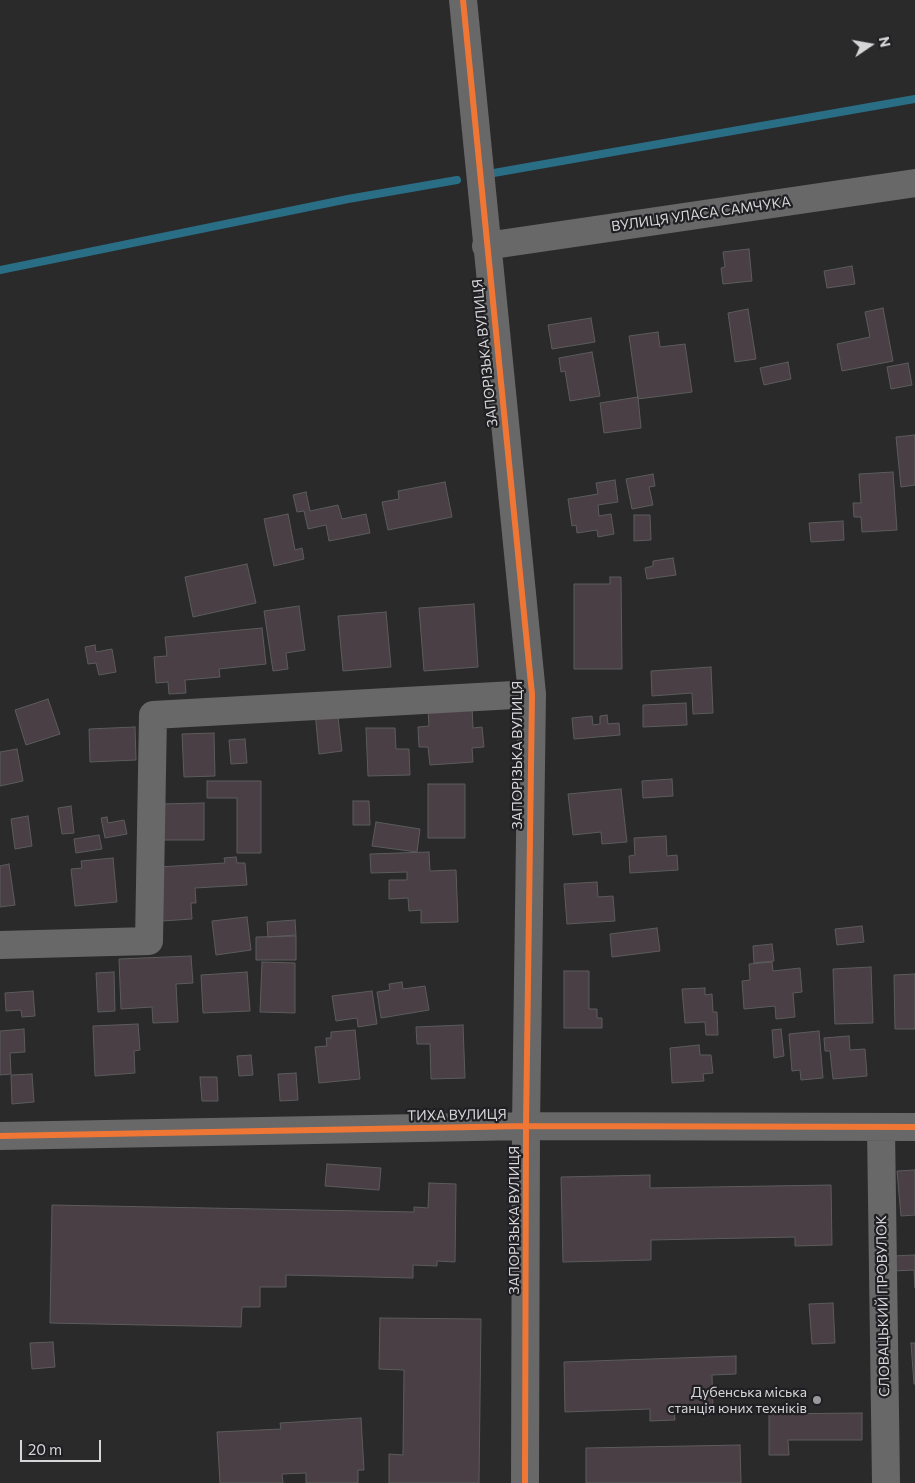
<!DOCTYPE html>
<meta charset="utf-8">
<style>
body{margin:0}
#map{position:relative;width:915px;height:1483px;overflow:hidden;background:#2a2a2b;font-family:Commissioner,sans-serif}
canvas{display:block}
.north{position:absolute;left:845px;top:20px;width:50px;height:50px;-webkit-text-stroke:4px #201f23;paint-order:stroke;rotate:78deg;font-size:14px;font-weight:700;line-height:20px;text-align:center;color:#d6d5d7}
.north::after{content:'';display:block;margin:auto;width:18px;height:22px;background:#d6d5d7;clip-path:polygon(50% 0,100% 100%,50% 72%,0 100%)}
.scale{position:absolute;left:20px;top:1440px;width:81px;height:22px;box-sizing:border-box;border:2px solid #d6d5d7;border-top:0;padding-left:6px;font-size:15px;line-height:18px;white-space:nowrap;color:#d6d5d7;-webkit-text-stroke:4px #201f23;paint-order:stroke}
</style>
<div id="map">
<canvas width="915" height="1483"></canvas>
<div class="north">N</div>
<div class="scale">20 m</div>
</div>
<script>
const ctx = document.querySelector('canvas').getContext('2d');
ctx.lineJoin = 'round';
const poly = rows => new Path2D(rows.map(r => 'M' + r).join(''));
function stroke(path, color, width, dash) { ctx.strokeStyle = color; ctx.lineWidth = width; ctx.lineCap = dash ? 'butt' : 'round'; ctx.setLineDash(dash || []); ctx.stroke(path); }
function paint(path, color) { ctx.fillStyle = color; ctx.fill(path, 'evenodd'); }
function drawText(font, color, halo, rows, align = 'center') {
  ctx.font = font + ' Commissioner,sans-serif'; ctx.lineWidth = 4.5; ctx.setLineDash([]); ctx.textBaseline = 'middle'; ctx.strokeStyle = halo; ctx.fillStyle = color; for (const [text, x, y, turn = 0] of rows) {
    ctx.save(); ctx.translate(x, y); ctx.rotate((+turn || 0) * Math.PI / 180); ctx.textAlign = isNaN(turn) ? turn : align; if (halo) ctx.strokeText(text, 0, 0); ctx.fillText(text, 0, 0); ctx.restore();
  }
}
stroke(poly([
 [488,174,915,99],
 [0,270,348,199,457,180]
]), '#2a6e85', 8);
const building = poly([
 [749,249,752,281,723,284,721,268,725,267,723,252,749,249],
 [852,266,855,284,827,288,824,271,852,266],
 [883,308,893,361,842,371,837,344,870,337,865,312,883,308],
 [748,309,756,359,735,362,728,313,748,309],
 [591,318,595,342,552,349,548,325,591,318],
 [658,332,660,347,685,344,692,392,638,399,629,336,658,332],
 [592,352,600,396,570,401,565,371,561,372,559,358,592,352],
 [788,362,791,379,764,385,760,368,788,362],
 [908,363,912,385,891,389,887,367,908,363],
 [638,397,641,428,604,433,600,403,638,397],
 [915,435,915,485,901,487,896,437,915,435],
 [893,472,897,530,862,532,861,517,854,517,853,503,861,503,859,474,893,472],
 [653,474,655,486,649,487,653,505,632,509,626,479,653,474],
 [615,480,618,502,598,505,599,516,611,514,614,534,598,537,597,530,577,533,576,525,572,526,568,499,598,494,596,483,615,480],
 [445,482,452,517,388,530,382,502,399,499,398,491,445,482],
 [306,492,310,511,338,505,342,519,366,514,370,533,329,541,326,525,308,529,304,511,297,512,293,495,306,492],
 [288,514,295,550,302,548,304,559,274,566,264,519,288,514],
 [634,515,650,515,651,540,634,541,634,515],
 [843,521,844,540,811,542,809,523,843,521],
 [673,558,676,575,647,579,645,568,653,566,653,561,673,558],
 [247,564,256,603,193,617,185,577,247,564],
 [610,577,621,577,622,669,574,669,574,584,610,584,610,577],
 [474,604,478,667,424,671,419,608,474,604],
 [299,606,305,650,286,653,288,669,273,671,264,611,299,606],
 [386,612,391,667,343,671,338,616,386,612],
 [262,628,266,664,219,669,220,677,185,680,186,693,169,694,168,682,156,683,154,657,167,656,165,637,262,628],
 [95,645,96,652,112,649,116,672,99,675,96,663,88,664,85,647,95,645],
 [711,667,713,713,693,714,692,693,652,696,651,671,711,667],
 [48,699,60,734,26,745,15,710,48,699],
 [686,703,687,725,643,727,643,705,686,703],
 [472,706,473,728,482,727,484,747,472,748,473,762,430,765,428,747,419,747,418,727,429,726,428,709,472,706],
 [337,709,342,751,319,754,315,712,337,709],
 [607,715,608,724,619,723,620,735,574,739,572,718,592,716,593,725,600,724,600,716,607,715],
 [135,727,136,760,90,762,89,729,135,727],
 [366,728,395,728,396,749,409,749,410,775,368,776,366,728],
 [214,733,215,776,184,777,182,734,214,733],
 [245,739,247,763,231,764,229,740,245,739],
 [17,749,23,781,0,786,0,752,17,749],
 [672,779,673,796,643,798,642,781,672,779],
 [207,781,261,781,261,853,237,853,237,798,207,798,207,781],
 [428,784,465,784,465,838,428,838,428,784],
 [621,789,627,842,602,844,601,832,573,835,568,794,621,789],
 [353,801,369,801,370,825,353,825,353,801],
 [204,803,204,840,161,840,160,804,204,803],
 [71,806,74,833,62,834,58,808,71,806],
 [28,816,32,846,15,849,11,819,28,816],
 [107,817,108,823,124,820,127,834,105,838,101,818,107,817],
 [376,822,420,829,417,852,372,846,376,822],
 [99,835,102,849,76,853,74,839,99,835],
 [666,836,667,856,677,855,678,870,630,873,629,856,635,855,634,838,666,836],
 [429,852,430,871,456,870,458,922,421,923,421,910,409,911,408,898,389,899,389,880,407,880,407,872,371,873,370,854,429,852],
 [236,857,237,863,245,863,247,885,195,888,196,903,191,903,192,919,162,921,159,867,225,863,224,858,236,857],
 [113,858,117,902,75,906,71,869,82,868,81,861,113,858],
 [9,864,15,905,0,907,0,866,9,864],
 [597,882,598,897,613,896,615,921,567,924,564,884,597,882],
 [247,917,251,950,216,955,212,921,247,917],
 [295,920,296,935,268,937,267,922,295,920],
 [862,926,864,942,837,945,835,929,862,926],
 [657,928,660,951,612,957,610,934,657,928],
 [296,936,296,960,256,960,256,937,296,936],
 [772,944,774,961,754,963,753,946,772,944],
 [191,956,193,983,176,984,178,1022,153,1023,152,1007,121,1009,119,959,191,956],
 [262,962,295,963,295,1013,260,1012,262,962],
 [772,962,773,971,800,968,802,992,793,993,795,1017,776,1019,775,1006,744,1009,742,981,750,980,749,964,772,962],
 [871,967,873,1023,835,1024,833,969,871,967],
 [564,971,589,971,589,1009,597,1009,597,1018,602,1018,602,1028,564,1028,564,971],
 [114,972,115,1011,98,1012,96,973,114,972],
 [247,972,250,1011,203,1013,201,975,247,972],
 [915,974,915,1029,895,1029,894,975,915,974],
 [402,982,403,989,425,986,429,1010,381,1018,377,992,390,990,389,984,402,982],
 [705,988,705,995,712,994,713,1012,717,1012,718,1035,706,1035,705,1022,685,1023,682,989,705,988],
 [33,991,35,1016,22,1017,21,1010,6,1011,5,993,33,991],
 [372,991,377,1024,358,1027,357,1018,336,1021,332,996,372,991],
 [138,1024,140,1050,134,1051,135,1073,95,1076,93,1026,138,1024],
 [463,1025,465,1078,431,1079,430,1044,417,1044,416,1027,463,1025],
 [24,1029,25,1052,10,1053,11,1074,0,1075,0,1031,24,1029],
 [781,1029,784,1056,774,1058,772,1030,781,1029],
 [355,1030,360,1079,319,1083,315,1047,327,1046,326,1038,331,1038,331,1032,355,1030],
 [819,1031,823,1078,801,1080,800,1070,792,1071,789,1034,819,1031],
 [849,1036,850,1050,865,1049,867,1076,833,1079,830,1051,825,1051,824,1038,849,1036],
 [699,1045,700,1055,711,1055,713,1073,703,1074,704,1081,672,1083,670,1048,699,1045],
 [251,1055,253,1075,239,1076,237,1056,251,1055],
 [296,1073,298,1100,280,1101,278,1074,296,1073],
 [32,1074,34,1102,12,1104,11,1075,32,1074],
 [200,1077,217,1077,218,1101,202,1101,200,1077],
 [327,1164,381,1168,379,1190,325,1186,327,1164],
 [915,1170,915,1215,901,1216,897,1171,915,1170],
 [650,1175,650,1188,831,1185,832,1245,795,1246,795,1237,651,1240,651,1260,563,1262,561,1177,650,1175],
 [429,1183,456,1184,455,1262,437,1261,437,1266,413,1265,413,1278,286,1275,286,1287,260,1287,260,1307,242,1307,241,1327,50,1323,52,1205,414,1212,414,1207,428,1208,429,1183],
 [915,1255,915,1288,914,1270,893,1271,892,1256,915,1255],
 [833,1303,835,1343,812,1344,809,1304,833,1303],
 [380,1318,481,1319,479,1483,389,1483,389,1454,403,1455,404,1370,379,1369,380,1318],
 [53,1342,55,1367,32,1369,30,1343,53,1342],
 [911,1343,915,1343,915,1384,914,1384,911,1343],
 [736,1356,736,1374,712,1375,713,1409,674,1410,675,1420,650,1421,650,1409,565,1412,564,1362,736,1356],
 [862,1413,862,1440,788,1440,789,1455,769,1455,769,1414,862,1413],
 [361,1418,364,1470,358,1470,358,1483,306,1483,306,1473,282,1474,283,1483,220,1483,217,1432,281,1429,280,1423,361,1418],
 [740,1445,741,1483,586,1483,586,1448,740,1445]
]);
paint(building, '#493f45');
stroke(building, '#5c5c5c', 1);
stroke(poly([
 [463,0,532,694,526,1126,525,1483],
 [486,246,915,183],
 [0,945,149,941,153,715,532,694],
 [881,1128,886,1483],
 [0,1136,526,1126,915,1127]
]), '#686868', 28);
stroke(poly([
 [463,0,532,694,526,1126,525,1483],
 [0,1136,526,1126,915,1127]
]), '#f07635', 6);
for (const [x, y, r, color] of [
 [817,1400,5,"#9a999b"]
]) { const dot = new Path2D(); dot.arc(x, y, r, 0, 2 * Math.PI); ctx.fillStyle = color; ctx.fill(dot); stroke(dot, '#201f23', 2); }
drawText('14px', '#d6d5d7', '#201f23', [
 ["ВУЛИЦЯ УЛАСА САМЧУКА",701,214,-8],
 ["ЗАПОРІЗЬКА ВУЛИЦЯ",485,353,-96],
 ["ЗАПОРІЗЬКА ВУЛИЦЯ",517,755,-90],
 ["ТИХА ВУЛИЦЯ",457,1115,-1],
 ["ЗАПОРІЗЬКА ВУЛИЦЯ",514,1220,-90],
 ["СЛОВАЦЬКИЙ ПРОВУЛОК",883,1306,-91]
]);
drawText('14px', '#d6d5d7', '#201f23', [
 ["Дубенська міська",807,1392],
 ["станція юних техніків",807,1408]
], 'right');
</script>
